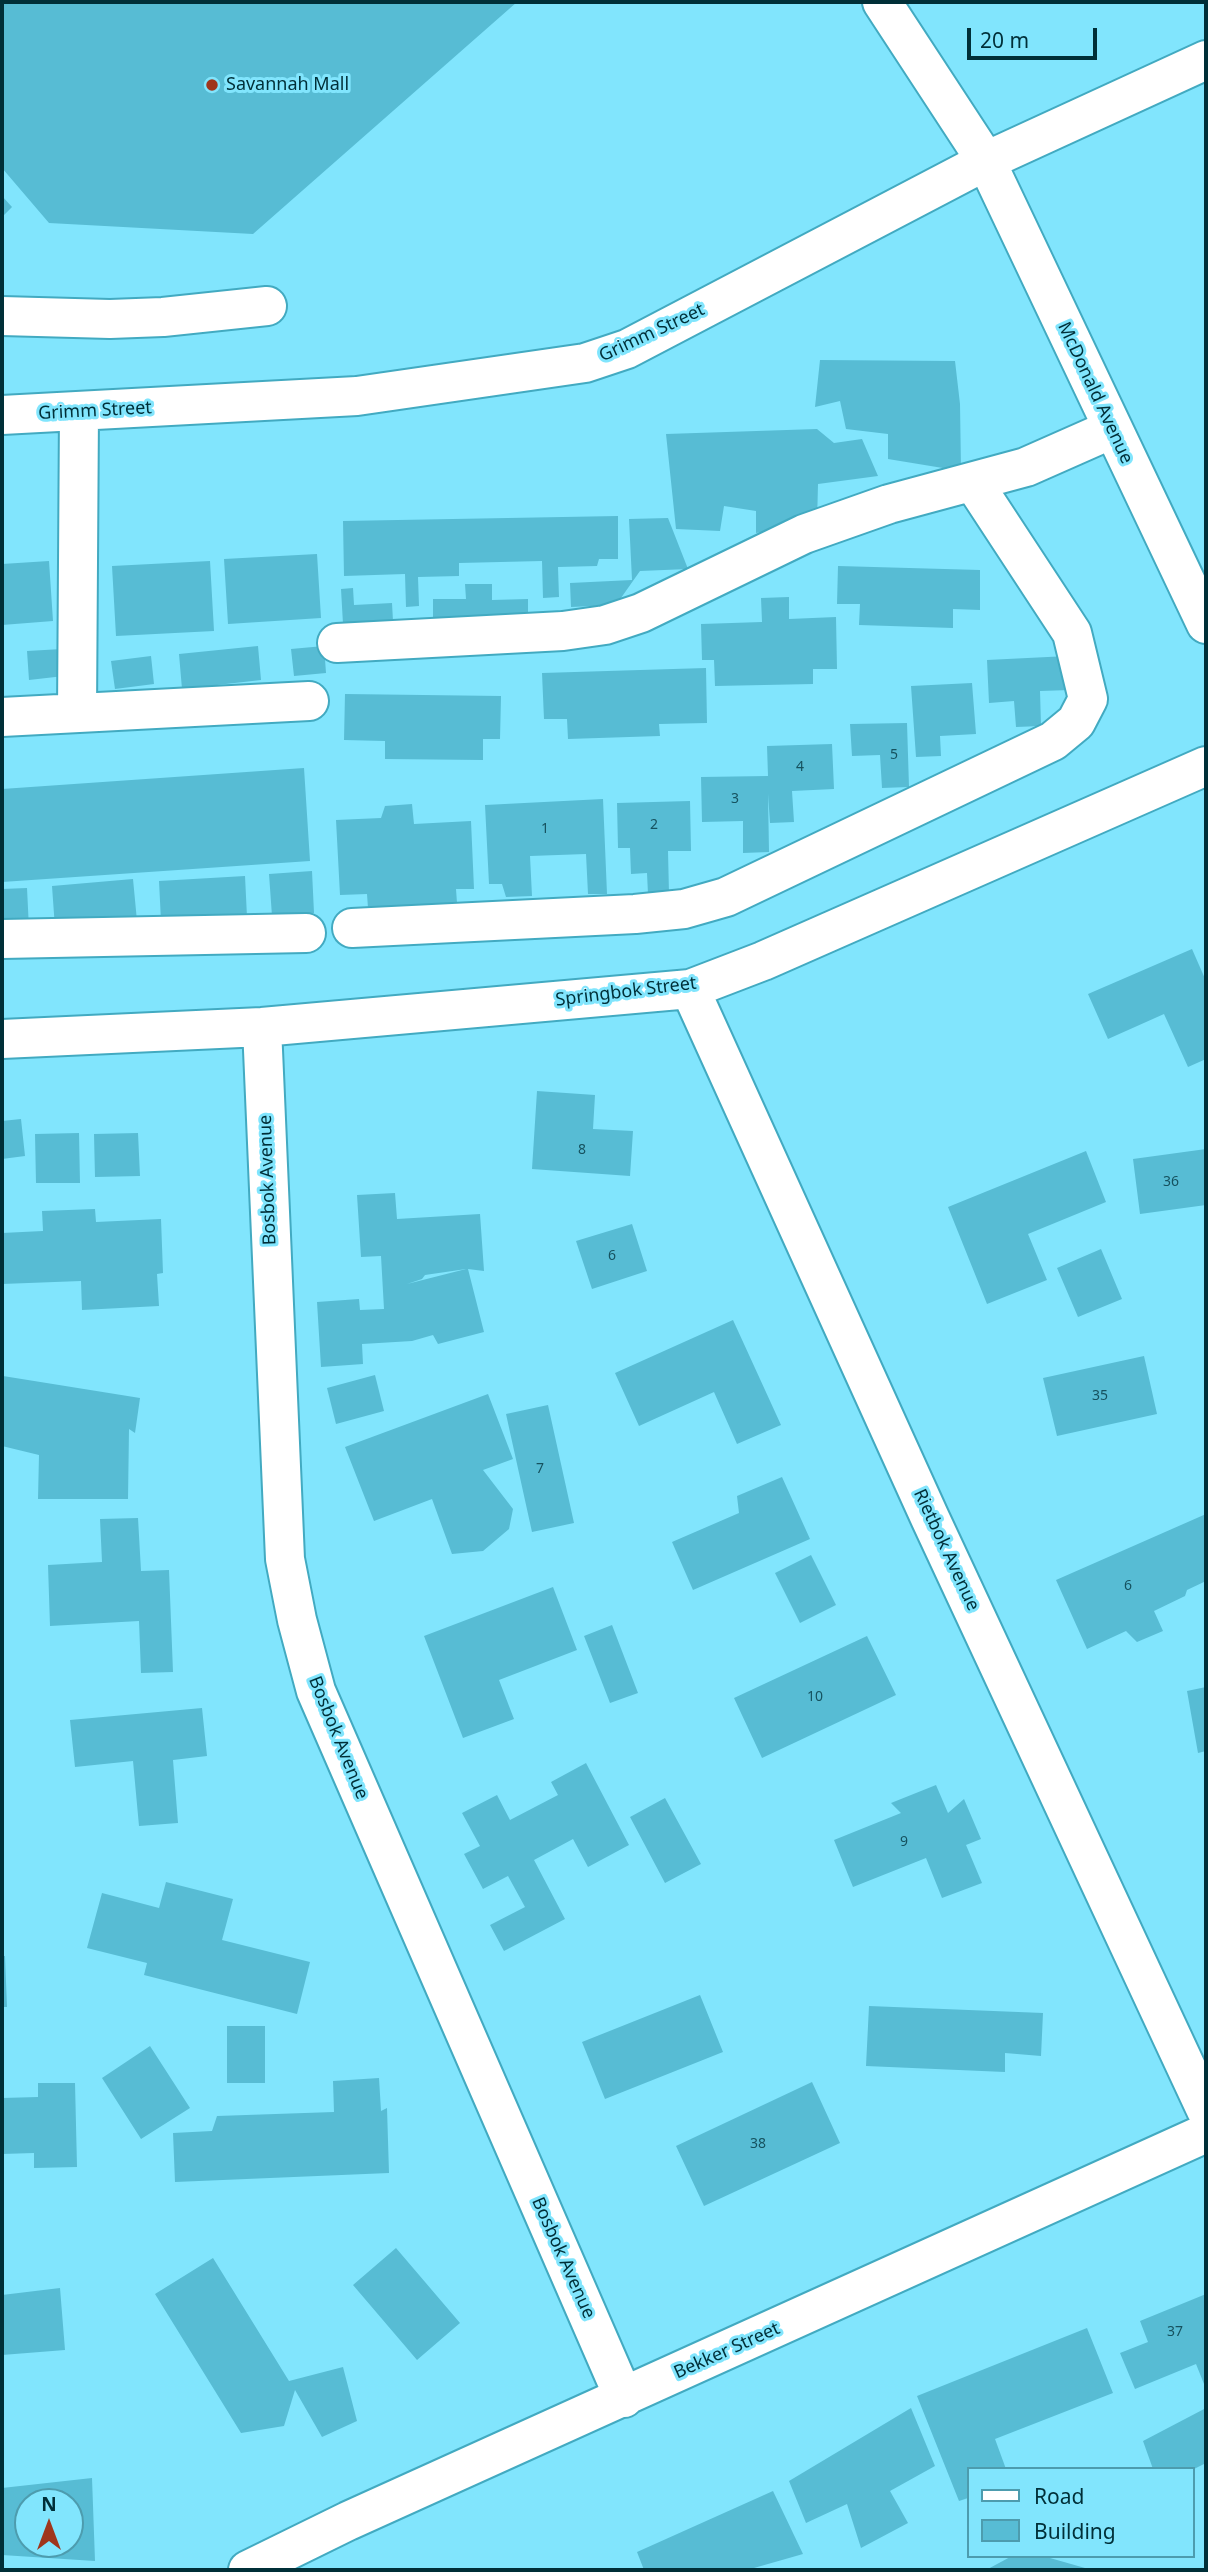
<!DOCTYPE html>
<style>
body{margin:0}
#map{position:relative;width:1208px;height:2572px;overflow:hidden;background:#81e5fd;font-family:"Noto Sans",sans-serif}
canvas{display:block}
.frame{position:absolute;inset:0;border:4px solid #002f38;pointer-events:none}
.legend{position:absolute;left:967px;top:2467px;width:228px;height:91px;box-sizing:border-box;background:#81e5fd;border:2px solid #4d9cae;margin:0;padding:9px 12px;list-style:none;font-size:21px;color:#002f38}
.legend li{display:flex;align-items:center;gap:14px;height:35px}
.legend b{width:35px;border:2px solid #4d9cae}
.north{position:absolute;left:14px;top:2488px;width:70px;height:70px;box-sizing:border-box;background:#81e5fd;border:2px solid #4d9cae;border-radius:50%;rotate:0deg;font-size:19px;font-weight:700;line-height:28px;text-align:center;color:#002f38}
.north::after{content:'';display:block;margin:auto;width:24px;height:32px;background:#9f361c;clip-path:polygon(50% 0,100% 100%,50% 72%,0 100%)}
.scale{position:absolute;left:967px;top:28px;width:130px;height:32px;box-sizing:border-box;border:4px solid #002f38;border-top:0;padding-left:9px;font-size:21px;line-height:24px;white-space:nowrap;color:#002f38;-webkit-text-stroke:5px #81e5fd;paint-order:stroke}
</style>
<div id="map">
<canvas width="1208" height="2572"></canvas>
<div class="frame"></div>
<ul class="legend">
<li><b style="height:9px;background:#fff"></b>Road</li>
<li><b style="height:19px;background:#57bcd4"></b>Building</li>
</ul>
<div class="north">N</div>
<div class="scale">20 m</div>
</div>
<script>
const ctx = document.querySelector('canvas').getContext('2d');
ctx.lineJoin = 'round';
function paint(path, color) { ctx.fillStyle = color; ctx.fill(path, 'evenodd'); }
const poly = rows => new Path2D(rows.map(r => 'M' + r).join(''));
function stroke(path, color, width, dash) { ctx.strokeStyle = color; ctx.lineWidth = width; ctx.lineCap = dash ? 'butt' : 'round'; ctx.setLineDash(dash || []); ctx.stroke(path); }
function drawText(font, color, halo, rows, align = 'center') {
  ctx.font = font + ' "Noto Sans",sans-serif'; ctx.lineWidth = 6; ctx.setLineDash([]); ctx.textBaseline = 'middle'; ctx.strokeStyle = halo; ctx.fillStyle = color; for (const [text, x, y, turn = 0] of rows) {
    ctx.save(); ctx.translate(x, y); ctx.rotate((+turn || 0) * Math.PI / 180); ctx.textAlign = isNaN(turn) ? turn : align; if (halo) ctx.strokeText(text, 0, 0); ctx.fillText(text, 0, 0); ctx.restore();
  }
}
paint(poly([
 [2,2,517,2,253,234,49,223,2,168],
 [2,196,12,207,2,217],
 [820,360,955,361,960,404,961,471,888,459,888,434,846,429,840,401,815,407],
 [817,429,834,443,862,439,878,476,818,484,817,523,756,533,756,511,724,506,720,531,676,529,666,434],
 [618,516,618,559,599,559,597,566,558,567,559,597,543,598,542,561,459,563,459,576,418,577,419,606,406,607,405,574,344,576,343,521],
 [668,518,688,569,640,571,616,605,571,607,570,583,632,580,629,519],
 [317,554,321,618,228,624,224,559],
 [49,561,53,621,2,625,2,564],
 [210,561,214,631,116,636,112,566],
 [838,566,980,570,980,610,953,609,953,628,859,625,860,604,837,604],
 [465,584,492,584,492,600,528,599,528,616,433,619,433,599,466,599],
 [353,588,354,605,392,603,393,621,343,624,341,589],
 [789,597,789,619,836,617,837,669,813,669,813,684,715,686,714,660,702,660,701,624,762,622,761,598],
 [258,646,261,680,182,689,179,654],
 [324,646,326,673,294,676,291,649],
 [62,649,64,676,29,680,27,651],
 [151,656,154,684,115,689,111,661],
 [1068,656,1070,690,1040,691,1041,726,1016,727,1014,701,989,703,987,660],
 [706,668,707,723,659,724,660,736,568,739,567,719,544,719,542,673],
 [972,683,976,734,940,736,941,756,916,757,911,686],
 [345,694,501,696,500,739,483,739,483,760,385,759,385,741,344,740],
 [907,723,909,787,882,788,880,755,852,756,850,724],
 [832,744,834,789,792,791,794,822,770,823,768,794,769,852,743,853,743,821,702,822,701,777,768,776,767,746],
 [304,768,310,861,2,882,2,789],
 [603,799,607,894,588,894,586,854,530,856,532,896,506,897,502,884,489,884,485,805],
 [690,801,691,851,668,851,669,894,648,894,647,873,631,874,630,848,618,848,617,803],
 [412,804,414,824,471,821,474,889,456,889,457,903,368,908,367,894,340,895,336,820,381,818,385,806],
 [312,871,314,913,272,916,269,874],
 [245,876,247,917,161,921,159,881],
 [133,879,137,921,55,928,52,886],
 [27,888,29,929,2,931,2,889],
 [1192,949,1206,981,1206,1059,1188,1067,1164,1014,1108,1039,1088,994],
 [537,1091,595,1095,593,1129,633,1131,630,1176,532,1169],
 [21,1119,25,1156,2,1159,2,1121],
 [79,1133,80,1183,36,1183,35,1134],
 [138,1133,140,1176,95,1177,94,1134],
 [1206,1149,1206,1205,1140,1214,1133,1159],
 [1086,1151,1106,1202,1028,1234,1047,1280,987,1304,948,1207],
 [395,1193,397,1219,480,1214,484,1271,468,1269,484,1332,438,1344,433,1335,412,1341,362,1344,363,1364,321,1367,317,1302,359,1299,360,1310,384,1309,381,1256,361,1257,357,1195],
 [466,1269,407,1284,422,1279,425,1275],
 [95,1209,96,1222,161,1219,163,1273,157,1274,159,1306,82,1310,81,1281,2,1284,2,1233,43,1231,42,1211],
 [632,1224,647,1271,592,1289,576,1241],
 [1101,1249,1122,1299,1078,1317,1057,1268],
 [733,1320,781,1425,737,1444,714,1392,639,1426,615,1373],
 [1144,1356,1157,1414,1057,1436,1043,1378],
 [375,1375,384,1411,336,1424,327,1388],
 [3,1376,140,1398,135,1433,129,1429,128,1499,38,1499,39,1455,2,1446],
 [488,1394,513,1459,483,1470,513,1509,509,1529,483,1551,452,1554,432,1499,374,1521,345,1447],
 [548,1405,574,1523,532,1532,506,1414],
 [782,1477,810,1539,693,1590,672,1542,739,1513,737,1496],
 [1206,1514,1206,1581,1187,1590,1185,1596,1154,1611,1163,1631,1137,1642,1126,1631,1087,1649,1056,1580],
 [138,1518,141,1571,169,1570,173,1672,141,1673,139,1621,50,1626,48,1565,102,1562,100,1519],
 [811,1555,836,1605,800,1623,775,1573],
 [553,1587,577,1650,499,1680,514,1719,463,1738,424,1636],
 [612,1625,638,1693,610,1703,584,1636],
 [867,1636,896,1695,762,1758,734,1698],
 [1206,1687,1206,1751,1198,1753,1187,1691],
 [202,1708,207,1756,173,1760,178,1823,139,1826,133,1761,75,1767,70,1720],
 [586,1763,629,1845,588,1867,573,1839,534,1860,565,1919,504,1951,490,1925,525,1907,508,1876,483,1889,464,1854,480,1846,462,1813,497,1795,510,1820,558,1795,551,1782],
 [936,1785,948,1813,964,1799,981,1839,966,1845,982,1883,942,1898,926,1858,853,1887,834,1840,901,1813,891,1803],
 [665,1798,701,1864,665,1883,630,1817],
 [166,1882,233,1899,222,1940,310,1962,297,2014,144,1975,147,1963,87,1948,102,1893,159,1908],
 [2,1956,5,1956,7,2007,2,2007],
 [700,1995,723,2052,605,2099,582,2042],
 [869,2006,1043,2013,1041,2056,1005,2053,1005,2072,866,2066],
 [227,2026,265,2026,265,2083,227,2083],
 [150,2046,190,2108,141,2139,102,2078],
 [379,2078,381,2111,387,2108,389,2173,175,2182,173,2133,212,2131,217,2116,334,2112,333,2081],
 [812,2082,840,2143,704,2206,676,2146],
 [38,2083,75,2083,77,2167,34,2168,34,2153,2,2154,2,2098,38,2097],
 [396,2248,460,2323,417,2360,353,2285],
 [213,2258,289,2381,343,2367,357,2421,322,2437,295,2390,284,2426,241,2433,155,2294],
 [60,2288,65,2350,2,2355,2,2295],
 [1206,2294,1206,2383,1204,2384,1196,2364,1135,2389,1120,2353,1148,2342,1140,2321],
 [1087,2328,1113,2393,995,2439,1006,2469,968,2469,968,2498,959,2501,917,2396],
 [911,2408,935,2466,890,2491,908,2523,861,2548,847,2504,806,2523,789,2481],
 [1206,2408,1206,2463,1192,2470,1153,2469,1143,2441],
 [92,2478,95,2561,2,2555,2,2488],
 [28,2502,70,2502,70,2544,28,2544],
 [773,2491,803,2554,754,2568,756,2570,644,2570,637,2552],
 [1012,2556,1043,2556,1092,2570,986,2570]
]), '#57bcd4');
const minor = poly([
 [882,2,986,161,1206,624],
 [2,316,110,319,163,317,267,306],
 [2,415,357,396,585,363,627,349,986,161,1206,60],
 [337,643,563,631,605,625,641,613,804,534,889,504,1026,467,1112,429],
 [77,713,79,411],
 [2,717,309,701],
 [352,928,635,914,684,909,726,897,1053,741,1076,722,1088,699,1072,633,973,482],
 [2,939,306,933],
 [690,989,930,1518,1206,2110],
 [262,1027,285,1559,297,1620,316,1691,624,2398],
 [2,1039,262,1027,690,989,763,961,1206,766],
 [248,2570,348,2521,1206,2133]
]);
stroke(minor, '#42aac1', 42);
stroke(minor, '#fff', 38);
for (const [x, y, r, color] of [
 [212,85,7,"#9f361c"]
]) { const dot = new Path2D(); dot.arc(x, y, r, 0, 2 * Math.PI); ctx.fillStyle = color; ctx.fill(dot); stroke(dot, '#81e5fd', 2.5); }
drawText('14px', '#16525f', null, [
 ["5",894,755],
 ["4",800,767],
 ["3",735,799],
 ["2",654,825],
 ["1",545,829],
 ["8",582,1150],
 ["36",1171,1182],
 ["6",612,1256],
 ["35",1100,1396],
 ["7",540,1469],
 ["6",1128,1586],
 ["10",815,1697],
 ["9",904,1842],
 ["38",758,2144],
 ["37",1175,2332]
]);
drawText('18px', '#002f38', '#81e5fd', [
 ["Savannah Mall",226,85]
], 'left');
drawText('18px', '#002f38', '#81e5fd', [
 ["Grimm Street",652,333,-25],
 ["McDonald Avenue",1095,393,65],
 ["Grimm Street",95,411,-3],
 ["Springbok Street",626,992,-7],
 ["Bosbok Avenue",268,1180,-92],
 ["Rietbok Avenue",946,1550,65],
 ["Bosbok Avenue",338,1738,68],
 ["Bosbok Avenue",563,2258,66],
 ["Bekker Street",727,2351,-24]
]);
</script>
